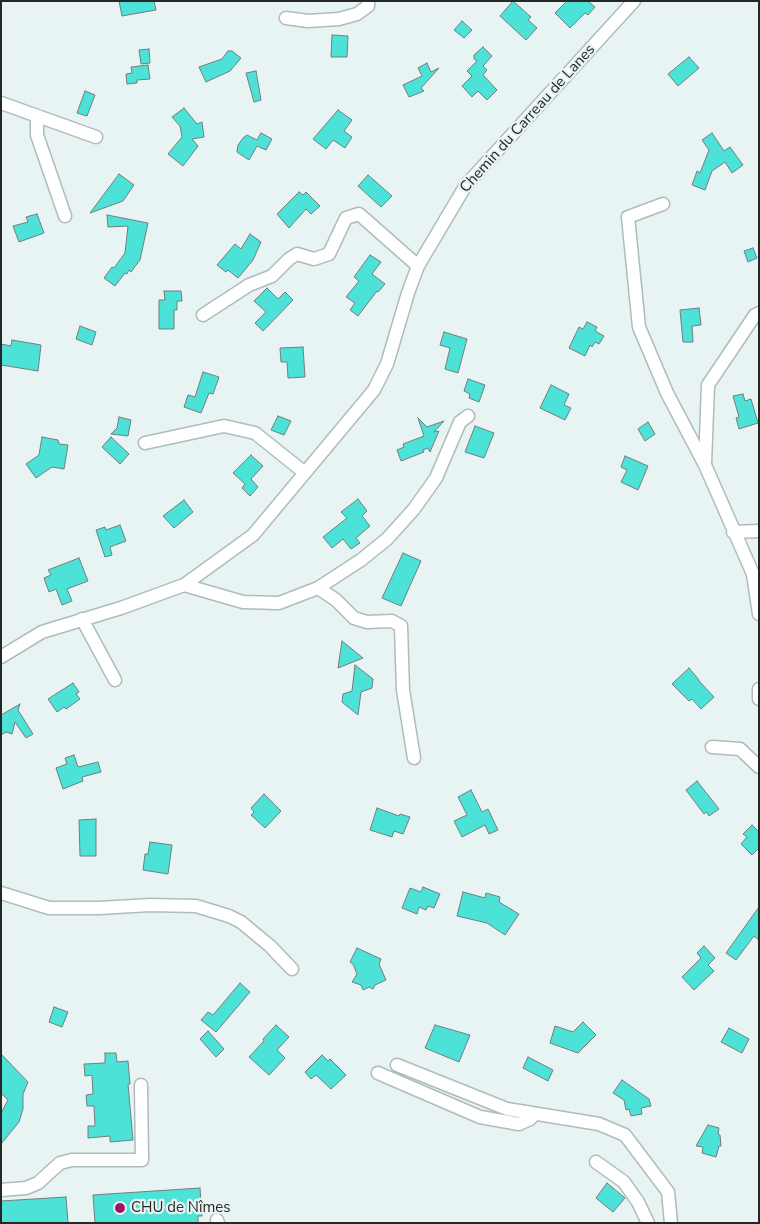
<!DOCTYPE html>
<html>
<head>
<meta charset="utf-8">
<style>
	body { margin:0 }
	#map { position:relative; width:760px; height:1224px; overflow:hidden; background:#e7f4f3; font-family:"Nunito Sans",sans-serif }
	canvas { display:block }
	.frame { position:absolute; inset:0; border:2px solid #242928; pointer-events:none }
</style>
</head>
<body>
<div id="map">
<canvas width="760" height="1224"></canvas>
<div class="frame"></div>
</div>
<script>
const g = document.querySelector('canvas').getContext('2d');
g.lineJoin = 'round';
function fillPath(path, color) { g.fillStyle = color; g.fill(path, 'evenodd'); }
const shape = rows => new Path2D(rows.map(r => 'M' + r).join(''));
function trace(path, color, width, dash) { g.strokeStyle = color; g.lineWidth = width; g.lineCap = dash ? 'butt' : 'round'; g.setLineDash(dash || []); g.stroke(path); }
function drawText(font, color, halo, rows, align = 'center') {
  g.font = font + ' "Nunito Sans",sans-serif'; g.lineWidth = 4.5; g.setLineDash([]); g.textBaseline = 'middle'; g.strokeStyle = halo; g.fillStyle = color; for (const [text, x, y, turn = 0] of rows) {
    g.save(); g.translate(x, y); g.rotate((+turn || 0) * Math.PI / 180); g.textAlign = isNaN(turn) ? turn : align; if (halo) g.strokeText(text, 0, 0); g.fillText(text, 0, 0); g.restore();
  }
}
const building = shape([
	[119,1,154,1,156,10,122,16,119,1],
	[513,1,531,17,528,20,537,28,526,40,500,16,513,1],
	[567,1,588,1,595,7,588,15,585,13,570,28,555,13,567,1],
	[462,21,472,30,464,38,454,30,462,21],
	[332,35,348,36,347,57,331,57,332,35],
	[483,47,492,56,483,66,487,70,483,75,497,90,487,100,478,91,472,97,462,86,472,76,467,71,477,61,474,59,474,55,483,47],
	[149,49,150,63,141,64,139,50,149,49],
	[228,51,232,51,241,58,230,71,206,82,199,67,222,59,228,51],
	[689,57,699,68,678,86,668,74,689,57],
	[427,63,431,72,439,68,421,88,424,91,409,97,403,85,422,76,418,68,427,63],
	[148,65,150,79,137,80,137,83,127,84,126,74,132,73,131,67,148,65],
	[256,71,261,100,254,102,246,73,256,71],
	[85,91,95,95,87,116,77,113,85,91],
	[184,108,197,124,202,122,204,137,192,139,198,146,183,166,168,154,182,137,180,126,172,117,184,108],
	[338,110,352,120,344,131,352,137,345,148,333,140,326,149,313,139,338,110],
	[261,133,272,139,266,150,257,146,249,160,237,152,238,145,243,138,247,135,257,140,261,133],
	[712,133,724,151,730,147,743,165,732,173,725,162,712,171,705,190,692,185,697,171,700,173,709,150,702,140,712,133],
	[119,174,134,185,123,201,90,213,119,174],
	[368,175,392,196,381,207,358,186,368,175],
	[299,192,303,195,306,192,320,206,311,214,306,209,289,228,277,214,299,192],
	[37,214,44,233,19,242,13,226,28,222,26,217,37,214],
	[107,215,148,223,140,260,131,272,129,270,127,274,125,273,115,286,104,278,112,267,114,268,125,253,128,226,108,227,107,215],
	[250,234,261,242,253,260,238,278,228,270,226,272,217,265,235,244,241,249,250,234],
	[753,248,757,258,748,262,744,251,753,248],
	[370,255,381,262,372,274,385,284,378,292,377,291,358,316,350,310,355,303,346,297,359,281,354,277,370,255],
	[267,288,278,299,285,292,293,300,263,331,255,323,266,312,254,301,267,288],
	[164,291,181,291,182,301,177,301,177,310,174,310,174,329,159,329,159,300,165,300,164,291],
	[699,308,701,325,692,326,693,342,683,342,680,310,699,308],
	[587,322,597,327,595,331,604,336,599,344,595,342,592,347,590,345,585,356,569,348,579,327,583,329,587,322],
	[80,326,96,332,92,345,76,339,80,326],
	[444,332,467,339,458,373,445,369,450,348,440,345,444,332],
	[12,340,41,345,38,371,1,365,1,344,11,346,12,340],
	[303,347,305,377,288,378,287,362,281,362,280,348,303,347],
	[203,372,219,377,213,394,209,393,201,413,184,407,188,395,195,397,203,372],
	[468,379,485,385,479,402,469,398,470,394,464,391,468,379],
	[551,385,569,394,564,405,571,408,565,420,540,408,551,385],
	[743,394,745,401,751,399,758,423,739,429,736,418,739,417,733,396,743,394],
	[278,416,291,421,284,435,271,430,278,416],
	[119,417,131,420,128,436,111,434,117,428,119,417],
	[418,418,427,427,444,421,434,432,439,431,430,452,428,448,423,450,424,452,401,461,397,450,404,447,403,444,424,436,418,418],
	[648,422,655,434,645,441,638,429,648,422],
	[475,426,494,433,484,458,465,452,475,426],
	[42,437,58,440,59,444,68,445,64,469,52,467,36,478,26,464,39,455,42,437],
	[111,437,129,454,120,464,102,447,111,437],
	[251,455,263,466,251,479,258,487,250,496,242,488,245,484,233,473,251,455],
	[625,456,648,466,638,490,621,482,627,470,621,467,625,456],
	[358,499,367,511,362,516,370,526,356,538,360,543,351,549,343,539,332,548,323,537,347,518,341,512,358,499],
	[184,500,193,512,174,528,163,516,184,500],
	[120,525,126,541,110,547,112,555,105,557,96,530,105,527,106,530,120,525],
	[403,553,421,561,401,606,382,598,403,553],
	[79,558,88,581,67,589,72,601,62,605,56,589,49,592,44,578,51,575,48,570,79,558],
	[342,641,363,658,338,668,342,641],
	[355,665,373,679,372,688,361,692,358,715,342,702,343,694,352,691,355,665],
	[689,668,699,680,699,681,714,697,701,709,692,699,689,701,672,684,689,668],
	[73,683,79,692,76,694,80,699,66,709,64,707,57,712,48,699,73,683],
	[20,704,18,710,33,734,26,738,15,722,12,734,6,732,1,735,1,715,20,704],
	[74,755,78,767,98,762,101,772,82,777,83,781,63,789,56,768,67,764,65,758,74,755],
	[697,781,719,809,709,816,707,812,704,814,686,790,697,781],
	[471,790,482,812,488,809,498,830,489,834,485,825,462,837,454,821,467,815,458,797,471,790],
	[264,794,281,811,265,828,251,815,254,812,251,808,264,794],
	[377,808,399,816,400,814,410,817,403,834,394,831,392,837,370,830,377,808],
	[96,819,96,856,80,856,79,820,96,819],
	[752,825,759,832,759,848,752,855,741,844,747,837,743,834,752,825],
	[150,842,172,845,168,874,143,870,145,854,148,854,150,842],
	[423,887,440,894,434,908,428,906,426,910,419,907,417,914,402,908,410,888,421,892,423,887],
	[463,892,485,898,486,893,500,897,499,902,519,914,505,935,487,923,457,916,463,892],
	[759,907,759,940,754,936,736,960,726,953,759,907],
	[704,946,715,958,708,965,714,971,694,990,682,977,701,958,697,953,704,946],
	[357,948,381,959,379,964,386,980,375,985,373,989,369,987,363,990,361,985,352,982,357,974,353,964,350,962,357,948],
	[240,983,250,992,216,1032,201,1020,208,1012,213,1015,240,983],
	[54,1007,68,1012,62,1027,49,1022,54,1007],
	[583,1022,596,1035,578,1053,550,1043,555,1026,573,1032,583,1022],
	[276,1025,289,1037,277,1050,285,1058,269,1075,249,1057,264,1041,263,1039,276,1025],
	[435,1025,470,1035,459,1062,425,1048,435,1025],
	[729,1028,749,1039,742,1053,721,1042,729,1028],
	[208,1031,224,1049,216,1057,200,1039,208,1031],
	[105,1053,116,1053,117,1062,128,1061,130,1084,128,1084,133,1140,110,1142,110,1136,88,1138,88,1126,95,1126,94,1106,87,1106,86,1095,93,1094,92,1075,85,1076,84,1064,105,1063,105,1053],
	[1,1054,28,1082,23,1094,23,1109,19,1122,1,1144,1,1113,8,1100,1,1093,1,1054],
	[322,1055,328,1061,330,1059,346,1075,331,1089,316,1075,311,1079,305,1072,322,1055],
	[528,1057,553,1070,548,1081,523,1068,528,1057],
	[622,1080,649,1099,651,1106,641,1108,642,1114,631,1116,629,1109,626,1110,624,1100,613,1093,622,1080],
	[708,1125,719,1128,718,1134,720,1135,721,1146,719,1146,716,1157,702,1153,703,1147,696,1146,708,1125],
	[607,1183,625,1198,613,1212,596,1198,607,1183],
	[200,1188,202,1216,198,1216,198,1223,95,1223,93,1195,200,1188],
	[66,1197,68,1223,1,1223,1,1201,66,1197]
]);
fillPath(building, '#4de2d7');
trace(building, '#727e7d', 1);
const minor = shape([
	[286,18,308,21,339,19,357,14,368,6,368,1],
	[1,103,96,137],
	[37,116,37,135,65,216],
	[663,204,628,217,639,327,667,393,705,465,753,574,759,614],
	[203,315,249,285,272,276,289,259,297,254,314,259,329,254,346,218,359,214,418,266],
	[145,443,224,426,255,433,305,473],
	[705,464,708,385,755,315,759,313],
	[733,532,759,531],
	[184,585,243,602,279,603,318,588,336,600,354,618,367,622,392,621,401,626,403,690,414,758],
	[318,588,361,560,387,539,414,509,436,478,460,422,468,416],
	[82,619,115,680],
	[1,657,42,632,121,608,184,585,253,535,374,390,387,364,408,293,418,266,466,185,634,1],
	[759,689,759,699],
	[712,747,740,749,759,767],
	[1,893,49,908,99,908,150,905,196,906,229,916,241,922,270,946,292,969],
	[397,1065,507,1109,599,1124,625,1135,668,1192,671,1223],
	[378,1073,480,1117,519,1124,530,1119,535,1114],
	[596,1162,624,1182,638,1202,648,1223],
	[1,1190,26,1188,38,1183,60,1163,72,1160,142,1160,141,1085],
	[217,1220,218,1223]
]);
trace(minor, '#afbcbb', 15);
trace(minor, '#fff', 12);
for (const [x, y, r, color] of [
	[120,1208,6,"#9b1364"]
]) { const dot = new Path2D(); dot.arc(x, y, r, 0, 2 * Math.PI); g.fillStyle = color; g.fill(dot); trace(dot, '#e7f4f3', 2); }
drawText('15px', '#242928', '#e7f4f3', [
	["Chemin du Carreau de Lanes",528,119,-48]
]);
drawText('15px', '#242928', '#e7f4f3', [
	["CHU de Nîmes",131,1208]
], 'left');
</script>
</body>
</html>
